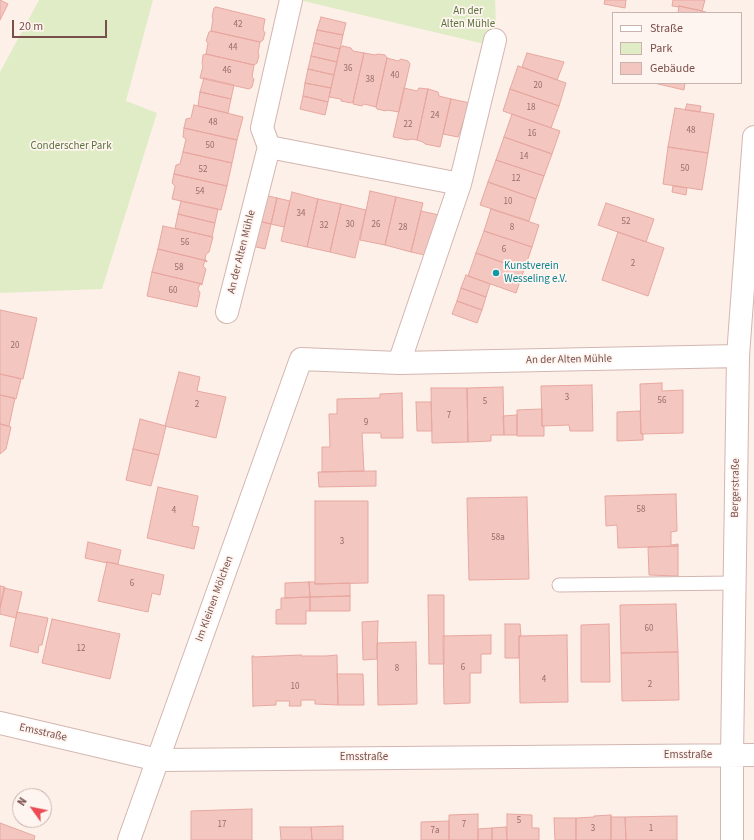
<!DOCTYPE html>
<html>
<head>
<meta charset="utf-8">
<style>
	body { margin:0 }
	#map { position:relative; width:754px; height:840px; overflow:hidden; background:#fdf0e9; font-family:"Source Sans 3",sans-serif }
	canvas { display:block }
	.legend { position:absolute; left:612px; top:12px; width:130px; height:72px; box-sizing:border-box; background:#fff5f0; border:1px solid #c9b3ae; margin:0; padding:5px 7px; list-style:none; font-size:12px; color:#794f4b }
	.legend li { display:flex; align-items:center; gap:8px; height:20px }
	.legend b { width:20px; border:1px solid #c9b3ae }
	.north { position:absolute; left:12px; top:788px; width:40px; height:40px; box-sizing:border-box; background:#fff5f0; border:1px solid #c9b3ae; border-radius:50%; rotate:303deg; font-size:11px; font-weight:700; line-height:16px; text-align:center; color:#794f4b }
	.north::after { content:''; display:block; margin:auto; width:14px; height:18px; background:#ea4b54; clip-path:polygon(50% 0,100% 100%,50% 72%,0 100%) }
	.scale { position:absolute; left:12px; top:20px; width:95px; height:18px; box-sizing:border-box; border:2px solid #794f4b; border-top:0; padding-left:5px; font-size:12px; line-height:14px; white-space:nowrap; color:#794f4b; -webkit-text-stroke:3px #fff5f0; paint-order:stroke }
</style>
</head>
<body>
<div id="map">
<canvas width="754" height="840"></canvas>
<ul class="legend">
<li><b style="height:5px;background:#fff"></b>Straße</li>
<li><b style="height:11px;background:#e0ecc6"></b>Park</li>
<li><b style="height:11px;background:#f4c6c0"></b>Gebäude</li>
</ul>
<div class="north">N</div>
<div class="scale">20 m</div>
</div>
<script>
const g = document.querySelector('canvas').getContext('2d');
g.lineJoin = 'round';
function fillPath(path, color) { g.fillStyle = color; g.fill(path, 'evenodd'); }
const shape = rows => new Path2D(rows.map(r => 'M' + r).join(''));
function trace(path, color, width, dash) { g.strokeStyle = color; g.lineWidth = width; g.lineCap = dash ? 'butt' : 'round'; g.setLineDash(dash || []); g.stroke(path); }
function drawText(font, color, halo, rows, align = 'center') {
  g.font = font + ' "Source Sans 3",sans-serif'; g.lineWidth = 3.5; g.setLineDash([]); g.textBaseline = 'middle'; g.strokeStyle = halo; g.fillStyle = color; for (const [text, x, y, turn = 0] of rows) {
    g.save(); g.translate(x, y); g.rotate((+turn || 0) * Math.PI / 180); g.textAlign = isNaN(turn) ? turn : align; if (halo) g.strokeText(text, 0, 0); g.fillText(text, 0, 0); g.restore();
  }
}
fillPath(shape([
	[39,0,153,0,126,101,157,113,102,289,0,293,0,72],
	[299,0,495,0,497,47]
]), '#e0ecc6');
const building = shape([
	[0,0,8,4,0,20,0,0],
	[605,0,626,0,625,8,604,4,605,0],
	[673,0,705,0,702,11,679,6,679,7,672,6,673,0],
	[679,6,702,11,709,13,678,13,679,6],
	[216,7,265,19,263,30,265,33,263,40,260,42,211,31,213,19,212,17,214,8,216,7],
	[321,17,346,23,343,35,317,30,321,17],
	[317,30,343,35,340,49,314,43,317,30],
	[211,31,260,42,258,53,259,56,257,63,254,65,206,54,208,43,206,41,209,32,211,31],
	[314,43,340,49,337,62,311,56,314,43],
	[343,46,351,48,353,51,364,53,353,102,351,103,341,101,341,99,329,97,340,47,343,46],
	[364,53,375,55,378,54,385,55,387,58,376,107,364,104,362,106,353,104,353,102,364,53],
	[527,53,564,62,557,80,522,67,527,53],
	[206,54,254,65,252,77,254,79,252,87,249,89,200,78,203,66,202,64,203,55,206,54],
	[311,56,337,62,334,75,308,69,311,56],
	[387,58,398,61,401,59,408,61,410,64,399,112,387,110,386,111,377,109,376,107,387,58],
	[518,66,566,83,559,106,510,89,518,66],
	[308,69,334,75,331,88,305,83,308,69],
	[204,78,234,85,231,99,200,92,204,78],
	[305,83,331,88,328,102,303,96,305,83],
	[654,83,685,83,684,90,654,83],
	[404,88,417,91,419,88,428,89,417,140,411,139,408,140,393,137,404,88],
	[428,89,438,92,439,96,451,99,440,147,425,144,423,142,417,140,428,89],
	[510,89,559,106,551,128,503,111,510,89],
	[200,92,231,99,228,113,198,106,200,92],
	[303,96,328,102,325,115,300,109,303,96],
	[451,99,470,103,458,137,443,134,451,99],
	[687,104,701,106,700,112,685,110,687,104],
	[194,105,243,117,237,140,184,128,186,119,191,118,194,105],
	[675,108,714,114,708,153,668,147,675,108],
	[512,114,560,131,552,154,504,137,512,114],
	[184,128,237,140,232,163,183,152,186,139,183,137,184,128],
	[504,137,552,154,544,176,496,160,504,137],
	[668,147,708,153,702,190,663,184,668,147],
	[183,152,232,163,227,186,174,174,176,165,180,164,183,152],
	[496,160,544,176,536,199,488,182,496,160],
	[174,174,227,186,221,210,172,199,175,186,172,183,174,174],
	[488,182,536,199,529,221,480,205,488,182],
	[673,186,687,188,686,195,672,192,673,186],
	[370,191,396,197,385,245,360,240,370,191],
	[292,192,318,199,307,247,281,241,292,192],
	[264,195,277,198,271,224,258,221,264,195],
	[396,197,423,203,411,252,385,245,396,197],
	[277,198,290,201,284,227,271,224,277,198],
	[318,199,341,204,330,252,307,247,318,199],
	[181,201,218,209,215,223,178,214,181,201],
	[606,203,654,219,646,242,598,225,606,203],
	[341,204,366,210,355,258,330,252,341,204],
	[491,209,539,225,532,247,484,231,491,209],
	[421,211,439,215,425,255,411,252,421,211],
	[178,214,215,223,212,237,175,228,178,214],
	[258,221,271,224,265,249,252,246,258,221],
	[163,226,213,237,209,252,206,254,205,259,207,261,158,249,163,226],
	[484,231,532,247,524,270,476,253,484,231],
	[618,232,664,248,648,296,602,280,618,232],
	[158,249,207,261,207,262,205,261,203,266,206,269,202,284,152,272,158,249],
	[476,253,524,270,516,293,468,276,476,253],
	[152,272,202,284,202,285,200,284,198,289,200,293,197,307,147,296,152,272],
	[466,275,490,284,486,297,461,288,466,275],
	[461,288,486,297,482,310,457,301,461,288],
	[457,301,482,310,477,323,452,314,457,301],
	[0,310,37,318,23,379,0,374,0,310],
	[179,372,200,377,197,391,226,397,216,438,165,426,179,372],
	[0,374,21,379,16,399,0,395,0,374],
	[662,383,662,391,683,390,683,433,641,434,640,384,662,383],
	[592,385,593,431,570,431,569,425,542,426,541,386,592,385],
	[503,387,504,435,491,435,491,441,468,442,467,388,503,387],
	[431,388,467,388,468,442,432,443,431,388],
	[402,393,403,438,381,438,381,433,362,433,364,471,322,472,322,447,330,447,329,414,337,414,337,399,380,398,380,394,402,393],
	[0,395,15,398,9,426,0,424,0,395],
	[416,402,431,402,432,431,417,431,416,402],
	[542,409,542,426,544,426,544,436,517,436,517,410,542,409],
	[640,411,641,434,643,434,643,440,617,441,617,412,640,411],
	[517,415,517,435,504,435,503,416,517,415],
	[140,419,166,426,159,455,133,449,140,419],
	[0,424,11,427,6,449,0,454,0,424],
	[133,449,159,455,151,486,126,480,133,449],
	[376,471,376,486,319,487,318,472,376,471],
	[158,487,198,496,192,526,199,527,194,549,147,538,158,487],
	[676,494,677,531,671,532,671,545,678,544,678,546,618,548,617,525,606,526,605,496,676,494],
	[527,497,529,579,469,580,467,498,527,497],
	[315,501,368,501,368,583,315,584,315,501],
	[88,542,121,550,118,564,107,562,107,563,85,558,88,542],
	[678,546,678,576,649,575,648,547,678,546],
	[107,562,164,575,160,595,152,593,148,612,98,601,107,562],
	[309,582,310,597,285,598,285,583,309,582],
	[309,582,315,582,315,584,350,583,350,596,310,597,309,582],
	[0,586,5,587,0,608,0,586],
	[4,588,22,592,16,618,0,614,0,608,4,588],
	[428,595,444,595,444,664,429,664,428,595],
	[350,596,350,611,310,611,310,597,350,596],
	[310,597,310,611,306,611,306,624,276,624,276,610,281,609,281,598,310,597],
	[676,604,678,652,621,653,620,605,676,604],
	[17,612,48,618,42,645,39,645,38,653,10,646,17,612],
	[52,619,120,634,110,679,42,663,52,619],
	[378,621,377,659,363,660,362,622,378,621],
	[505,624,520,624,521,636,519,636,519,658,505,658,505,624],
	[609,624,610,682,581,682,581,625,609,624],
	[491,635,491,654,481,654,481,673,470,673,470,703,444,704,443,636,491,635],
	[567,635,568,702,520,703,519,636,567,635],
	[416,642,417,704,378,705,377,643,416,642],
	[678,652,679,700,622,701,621,653,678,652],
	[301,655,301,656,326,656,337,655,338,705,315,704,315,700,301,700,301,706,289,706,290,701,276,701,276,705,254,706,253,707,252,656,254,656,254,657,301,655],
	[337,674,363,674,364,705,338,705,337,674],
	[252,809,252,840,191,840,191,811,252,809],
	[478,814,478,840,449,840,449,815,478,814],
	[507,814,532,815,532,828,539,828,539,840,507,840,507,814],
	[611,815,611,840,576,840,576,818,594,817,594,816,611,815],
	[677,816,677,840,626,840,625,817,677,816],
	[611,817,625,817,626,840,611,840,611,817],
	[554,818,576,818,576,840,555,840,554,818],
	[449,821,449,840,421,840,421,822,449,821],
	[0,823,35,836,34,840,0,840,0,823],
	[343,826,343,840,312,840,311,827,343,826],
	[280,827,311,827,312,840,281,840,280,827],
	[506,827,507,840,492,840,492,828,506,827],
	[492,828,492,840,478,840,478,829,492,828]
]);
fillPath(building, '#f4c6c0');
trace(building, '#e7a79f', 1);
const service = shape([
	[559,585,735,583]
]);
const minor = shape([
	[269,147,460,184],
	[227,312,269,147,262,128,291,0],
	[399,363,460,184,495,40],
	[0,723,158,760,754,755],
	[129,840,301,359,399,363,738,356],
	[732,840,732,756,738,356,754,137]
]);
trace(service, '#d3b6b0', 15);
trace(minor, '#d3b6b0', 24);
trace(service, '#fff', 13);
trace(minor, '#fff', 22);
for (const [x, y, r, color] of [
	[496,273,4,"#0f9aa8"]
]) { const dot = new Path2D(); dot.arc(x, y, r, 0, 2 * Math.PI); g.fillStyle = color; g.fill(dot); trace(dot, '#fff5f0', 1.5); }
drawText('9px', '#986d68', null, [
	["42",238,25],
	["44",233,48],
	["36",348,69],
	["46",227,71],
	["40",395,76],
	["38",370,80],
	["20",538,86],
	["18",531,108],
	["24",435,116],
	["48",213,123],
	["22",408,125],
	["48",691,131],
	["16",532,134],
	["50",210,146],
	["14",524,157],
	["50",685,169],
	["52",203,170],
	["12",516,179],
	["54",200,192],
	["10",508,202],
	["34",301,214],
	["52",626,222],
	["30",350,225],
	["26",376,225],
	["32",324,226],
	["28",403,228],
	["8",512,228],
	["56",185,243],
	["6",504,250],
	["2",633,264],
	["58",179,268],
	["60",173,291],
	["20",15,346],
	["3",567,398],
	["56",662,401],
	["5",485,402],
	["2",197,405],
	["7",449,416],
	["9",366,423],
	["58",641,510],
	["4",174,511],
	["58a",498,538],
	["3",342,542],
	["6",132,584],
	["60",649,629],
	["12",81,649],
	["6",463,668],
	["8",397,669],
	["4",544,680],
	["2",650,685],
	["10",295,687],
	["5",519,821],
	["17",222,825],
	["7",464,825],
	["3",593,829],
	["1",651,829],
	["7a",435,831]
]);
drawText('11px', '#5b733d', '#fff5f0', [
	["An der",468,12],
	["Alten Mühle",468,25],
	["Conderscher Park",71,147]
]);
drawText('11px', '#794f4b', '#fff5f0', [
	["An der Alten Mühle",242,252,-76],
	["An der Alten Mühle",569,360,-1],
	["Bergerstraße",736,488,-89],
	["Im Kleinen Mölchen",215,599,-70],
	["Emsstraße",43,733,13],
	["Emsstraße",688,756],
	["Emsstraße",364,758]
]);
drawText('11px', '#0d838f', '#fff5f0', [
	["Kunstverein",504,267],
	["Wesseling e.V.",504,280]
], 'left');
</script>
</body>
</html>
